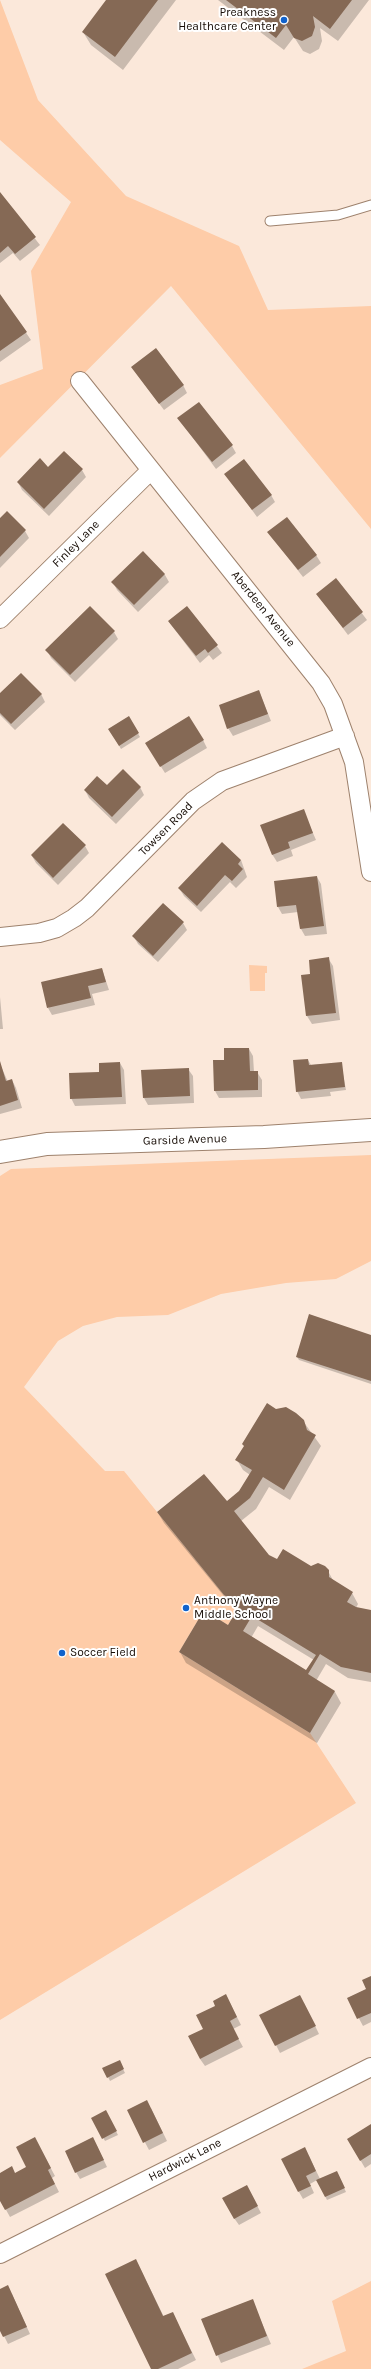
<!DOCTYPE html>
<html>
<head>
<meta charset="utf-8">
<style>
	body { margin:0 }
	canvas { display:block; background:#fbe8da }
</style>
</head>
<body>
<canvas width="371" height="2369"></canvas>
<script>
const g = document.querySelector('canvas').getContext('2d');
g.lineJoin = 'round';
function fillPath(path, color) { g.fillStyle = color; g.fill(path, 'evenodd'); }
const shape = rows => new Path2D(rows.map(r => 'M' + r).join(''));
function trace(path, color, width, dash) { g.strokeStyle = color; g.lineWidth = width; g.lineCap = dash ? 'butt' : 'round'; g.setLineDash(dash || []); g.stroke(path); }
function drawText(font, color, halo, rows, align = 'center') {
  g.font = font + ' Karla,sans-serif'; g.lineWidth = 4; g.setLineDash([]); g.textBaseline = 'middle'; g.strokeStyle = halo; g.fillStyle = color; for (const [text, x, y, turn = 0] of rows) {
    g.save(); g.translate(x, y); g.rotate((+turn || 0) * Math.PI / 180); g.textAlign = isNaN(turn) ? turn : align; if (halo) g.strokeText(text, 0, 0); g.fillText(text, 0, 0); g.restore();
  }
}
fillPath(shape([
	[0,0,38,100,126,196,239,246,268,310,371,306,371,529,171,286,0,458,0,385,43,369,31,271,71,202,0,140],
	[249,965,267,966,267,973,265,973,265,991,250,991],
	[371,1155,371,1261,336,1279,286,1283,221,1294,168,1315,117,1317,83,1326,58,1341,24,1387,105,1471,124,1471,224,1595,240,1605,228,1625,204,1610,179,1652,310,1733,356,1803,0,2020,0,1176,11,1169],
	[371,2281,371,2369,302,2369,346,2351,332,2301]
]), '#fecca8');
fillPath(shape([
	[107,0,176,0,123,70,91,45,83,32],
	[218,0,369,0,338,41,320,28,322,41,319,49,310,54,303,51,294,37,284,50],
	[0,194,40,245,20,261,13,253,0,263],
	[0,295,31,340,0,362],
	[137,374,183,385,187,393,164,410],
	[179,419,232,446,236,453,216,469],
	[48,468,82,470,86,477,49,516,22,490,18,482],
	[226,474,271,495,275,502,257,517],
	[0,520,25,531,29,538,0,568],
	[268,532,316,555,321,563,303,577],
	[143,553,165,575,169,582,138,612,117,590,113,582],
	[336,579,367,620,348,635,317,594],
	[187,607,222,653,213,660,209,655,200,663,169,622],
	[114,632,118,639,75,682,51,658,47,650],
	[259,691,271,721,233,736,228,728],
	[41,694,45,702,15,730,0,715,0,695],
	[129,718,140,737,121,749,110,730],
	[203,740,207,748,165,773,151,751],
	[107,787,140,787,144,795,116,824,89,798,85,790],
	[303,810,316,840,291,850,293,856,277,862,272,854],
	[85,846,89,853,58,885,36,863,32,856],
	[241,860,247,877,236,888,230,882,201,912,184,896,179,888],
	[317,877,321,884,327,934,305,936,301,929,298,912,282,914,278,907],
	[183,923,187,930,158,962,138,944,134,937],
	[328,958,333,966,340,1020,312,1024,307,1016,302,976,312,975],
	[102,969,109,990,92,994,95,1005,52,1015,48,1008],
	[0,997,3,1029,0,1029],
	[249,1049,253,1056,254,1072,257,1072,262,1080,262,1097,219,1098,215,1091,225,1061],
	[308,1060,311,1065,341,1063,346,1090,330,1092,331,1096,301,1099,297,1091],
	[120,1063,124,1070,126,1104,75,1106,71,1098,100,1073],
	[0,1064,8,1082,12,1080,16,1088,22,1108,0,1114],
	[188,1069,193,1076,194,1103,148,1105,144,1098],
	[371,1336,371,1384,299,1360,297,1357],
	[276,1410,303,1421,321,1446,290,1500,269,1487,256,1509,241,1521,268,1556,277,1561,328,1571,334,1582,352,1593,358,1604,356,1608,371,1611,371,1682,348,1678,326,1664,316,1681,335,1692,341,1703,317,1743,186,1663,180,1652,228,1626,238,1610,232,1606,164,1523,158,1513,227,1503,240,1492,250,1475,243,1470,237,1460],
	[258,1626,314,1660,307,1672,251,1638],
	[371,1977,371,2022,363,2026,348,1998,367,1989],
	[230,2003,241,2025,233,2029,243,2047,205,2066,200,2059,205,2029],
	[304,2003,319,2034,280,2053,276,2045],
	[121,2065,125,2073,110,2081,108,2077],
	[151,2108,167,2141,149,2150,128,2110],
	[106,2112,118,2135,105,2141,93,2119],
	[371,2125,371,2164,365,2168,348,2139],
	[39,2146,55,2176,52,2178,59,2192,10,2217,0,2199,0,2174,15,2174,28,2167],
	[97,2146,107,2167,80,2179,76,2172],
	[309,2156,320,2179,338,2175,346,2192,327,2200,317,2180,310,2184,314,2193,303,2199,299,2192],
	[251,2194,261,2213,239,2225,234,2218],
	[140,2268,164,2317,176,2320,196,2360,178,2369,152,2369],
	[0,2290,12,2294,30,2334,8,2344,0,2328],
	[252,2300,271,2344,221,2363,202,2319]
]), '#0003');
fillPath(shape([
	[106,0,158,0,115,57,82,32],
	[226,0,352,0,330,29,313,16,315,27,312,36,302,41,294,38,286,25,276,38],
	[0,192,36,237,15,254,8,246,0,253],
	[0,294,27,332,0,351],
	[156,348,184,385,159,404,131,367],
	[199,402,233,445,212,462,177,418],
	[64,451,83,469,44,509,17,482,40,458,48,467],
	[244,459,272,495,252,510,224,474],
	[7,511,26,530,0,557,0,518],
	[287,517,317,555,298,570,267,532],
	[143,551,165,574,134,605,111,582],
	[336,578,363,612,343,628,316,594],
	[90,606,115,631,70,675,45,650],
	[187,606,218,645,208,653,205,649,196,656,168,621],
	[21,673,42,694,11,724,0,713,0,693],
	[259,690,268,714,227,729,219,705],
	[129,716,139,733,119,746,108,729],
	[189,716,204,740,160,767,145,743],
	[123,769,141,787,112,817,84,790,97,776,107,785],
	[304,809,313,833,288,842,290,848,272,855,260,825],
	[63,823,86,845,53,878,31,855],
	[222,842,241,860,238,864,243,869,232,881,225,875,197,906,178,888],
	[317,876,324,926,300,929,296,905,277,907,274,881],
	[163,903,184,922,153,956,132,936],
	[329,957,336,1013,306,1016,301,975,310,974,309,960],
	[102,968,106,982,88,986,91,998,47,1008,41,982],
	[224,1048,249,1048,250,1071,258,1071,258,1090,214,1091,213,1060,224,1060],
	[308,1059,309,1065,342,1062,345,1087,296,1092,293,1060],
	[0,1061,6,1081,12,1079,18,1100,0,1106],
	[120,1062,122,1097,70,1099,69,1073,99,1072,99,1063],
	[189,1068,190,1096,143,1098,141,1070],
	[309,1314,371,1335,371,1381,296,1357],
	[267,1403,276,1409,286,1407,296,1413,304,1420,307,1430,316,1435,284,1490,263,1477,250,1498,234,1511,269,1555,277,1559,283,1549,311,1566,318,1563,325,1566,329,1570,329,1577,353,1592,347,1602,356,1607,371,1610,371,1673,341,1667,320,1654,308,1674,335,1691,310,1733,179,1652,204,1610,228,1625,240,1605,224,1595,157,1512,204,1474,227,1501,239,1491,252,1470,235,1460,244,1446,242,1444],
	[252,1616,316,1655,306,1670,243,1631],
	[371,1976,371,2013,357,2019,347,1998,366,1989,362,1980],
	[226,1994,237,2017,230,2021,239,2039,200,2059,188,2036,203,2029,196,2015,215,2006,213,2001],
	[300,1995,316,2026,275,2046,259,2015],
	[120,2060,124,2069,107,2078,102,2068],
	[147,2100,163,2133,143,2143,127,2110],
	[106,2110,117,2131,102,2139,91,2118],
	[371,2124,371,2154,360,2161,347,2139],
	[35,2137,51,2168,48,2170,55,2184,5,2210,0,2201,0,2173,12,2166,15,2173,26,2167,16,2147],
	[93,2137,104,2160,75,2173,65,2151],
	[305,2147,316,2171,306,2176,311,2186,298,2192,281,2159],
	[337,2171,345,2188,325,2197,316,2180],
	[247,2185,258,2206,234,2219,222,2198],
	[136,2259,163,2316,173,2312,192,2353,158,2369,151,2369,105,2274],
	[8,2285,27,2327,3,2337,0,2331,0,2289],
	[253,2299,267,2336,216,2356,201,2319]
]), '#856955');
const service = shape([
	[270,221,338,215,371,205]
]);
const minor = shape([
	[80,381,321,683,333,704,354,762,371,872],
	[0,619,151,470],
	[0,937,39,933,57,928,74,918,87,908,193,801,222,781,345,736],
	[0,2254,371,2067]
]);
const tertiary = shape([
	[0,1152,47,1144,264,1137,371,1130]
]);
trace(service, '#9e826d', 11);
trace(minor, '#9e826d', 20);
trace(tertiary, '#9e826d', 24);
trace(service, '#fff', 9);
trace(minor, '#fff', 18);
trace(tertiary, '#fff', 22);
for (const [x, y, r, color] of [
	[284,20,4,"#1062cc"],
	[186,1608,4,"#1062cc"],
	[62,1653,4,"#1062cc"]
]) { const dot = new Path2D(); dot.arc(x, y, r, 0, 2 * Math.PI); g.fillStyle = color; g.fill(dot); trace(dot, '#fff', 1.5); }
drawText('12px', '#160c05', '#fff', [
	["Preakness",276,13,"right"],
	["Healthcare Center",276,27,"right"],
	["Anthony Wayne",194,1601],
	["Middle School",194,1615],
	["Soccer Field",70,1653]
], 'left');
drawText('12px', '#160c05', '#fff', [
	["Finley Lane",76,544,-45],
	["Aberdeen Avenue",263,609,51],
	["Towsen Road",166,829,-45],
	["Garside Avenue",185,1140,-2],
	["Hardwick Lane",185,2160,-27]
]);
</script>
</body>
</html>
